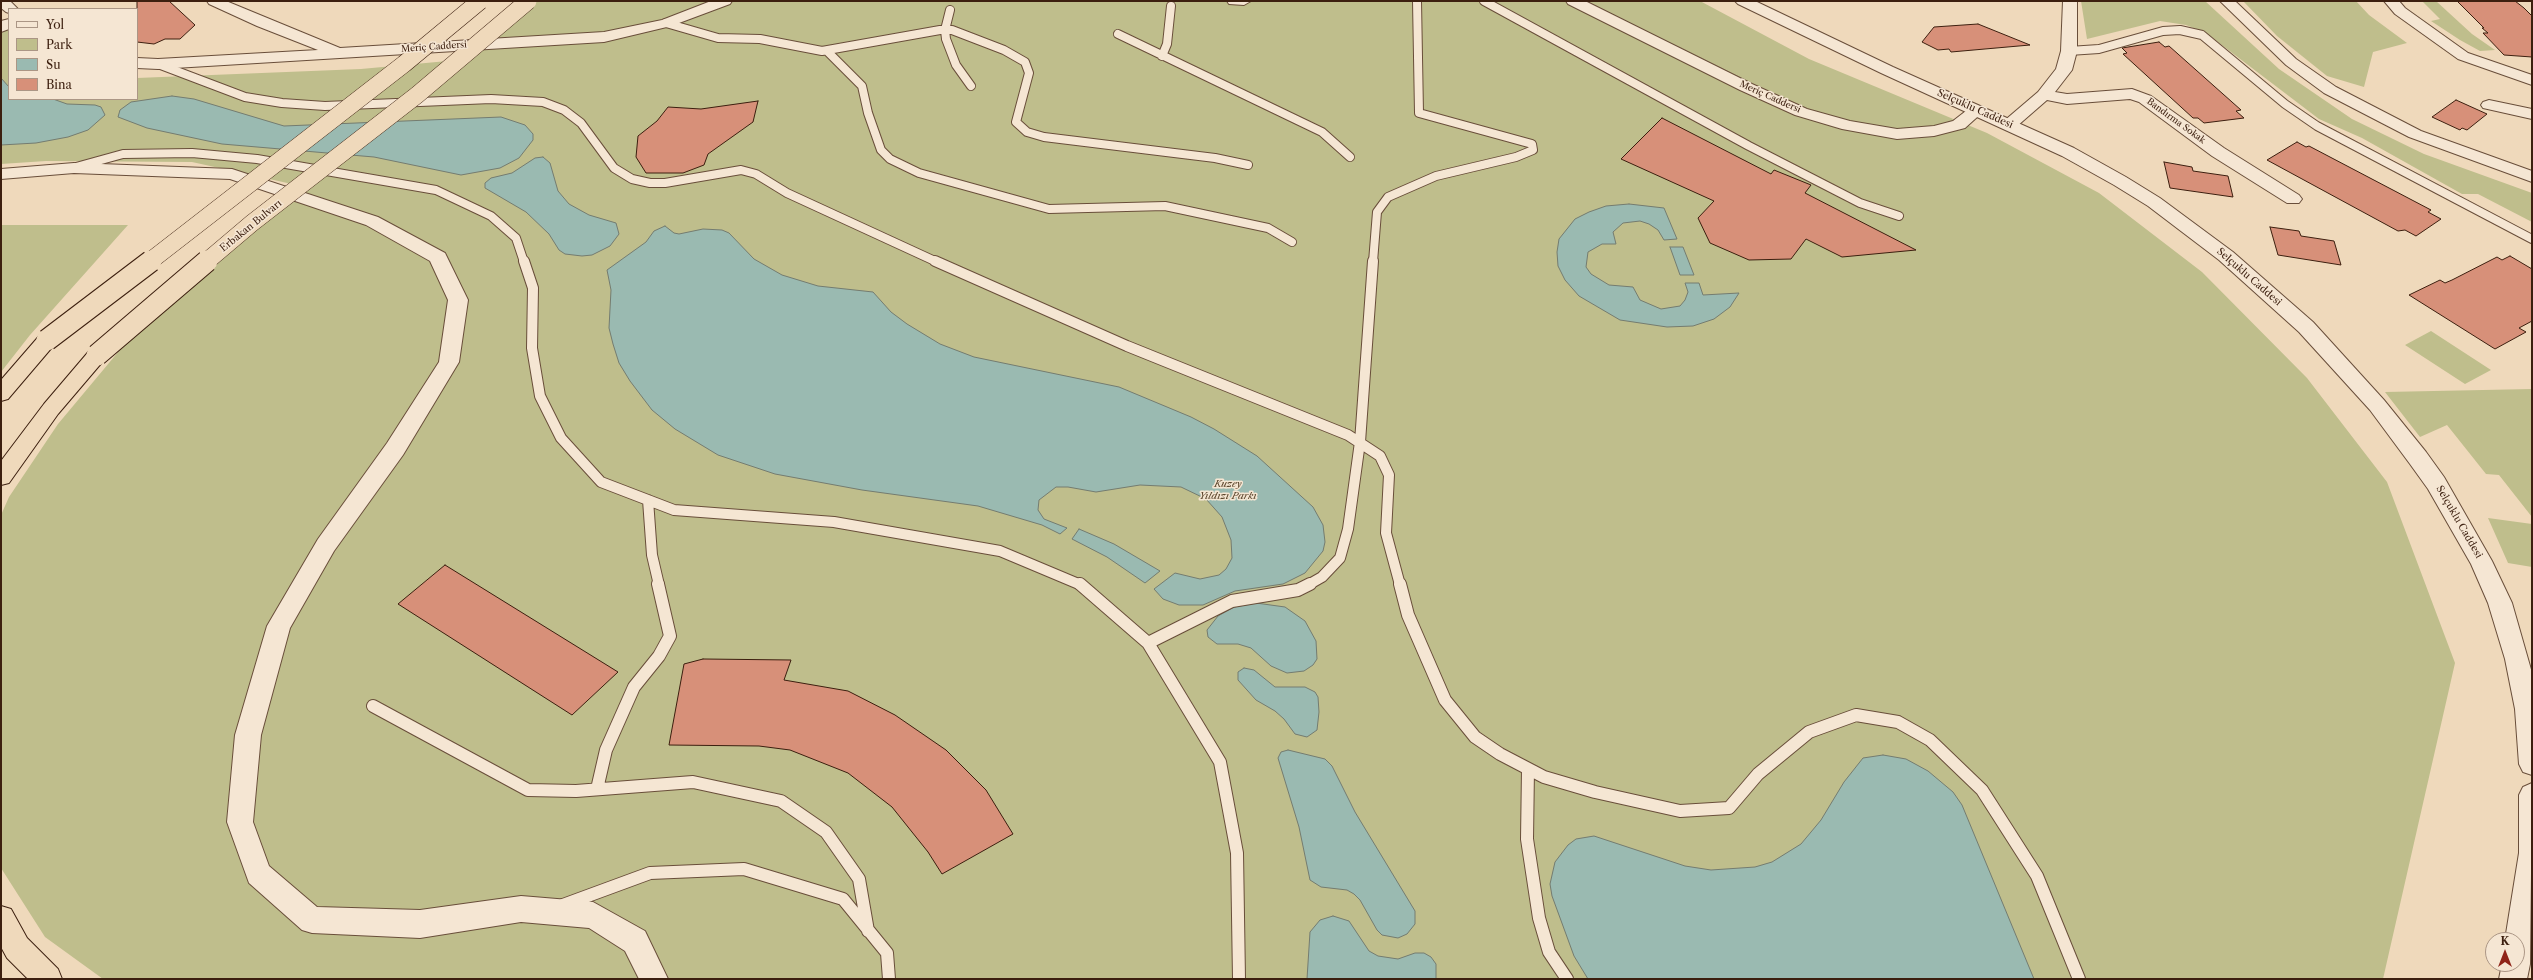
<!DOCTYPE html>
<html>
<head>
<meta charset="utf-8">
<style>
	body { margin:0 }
	#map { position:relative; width:2533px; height:980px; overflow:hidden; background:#efd9bb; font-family:"Libre Caslon Text",serif }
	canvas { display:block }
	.frame { position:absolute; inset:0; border:2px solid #3c1f0f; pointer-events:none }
	.legend { position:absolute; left:8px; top:8px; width:130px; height:92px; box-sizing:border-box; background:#f5e6d3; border:1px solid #ab9685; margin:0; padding:5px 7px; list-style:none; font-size:12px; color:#3c1f0f }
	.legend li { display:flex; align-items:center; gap:8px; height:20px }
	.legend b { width:20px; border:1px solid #ab9685 }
	.north { position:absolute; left:2485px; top:932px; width:40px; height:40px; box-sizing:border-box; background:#f5e6d3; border:1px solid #ab9685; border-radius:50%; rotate:0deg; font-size:11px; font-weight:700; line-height:16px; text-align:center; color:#3c1f0f }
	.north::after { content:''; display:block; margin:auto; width:14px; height:18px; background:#8f2418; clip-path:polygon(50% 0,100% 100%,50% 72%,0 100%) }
</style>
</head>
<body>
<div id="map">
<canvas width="2533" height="980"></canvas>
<div class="frame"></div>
<ul class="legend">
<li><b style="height:5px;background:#f5e6d3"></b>Yol</li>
<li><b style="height:11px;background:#bfbe8c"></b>Park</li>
<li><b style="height:11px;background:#9abab1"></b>Su</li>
<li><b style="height:11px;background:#d79079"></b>Bina</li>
</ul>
<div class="north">K</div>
</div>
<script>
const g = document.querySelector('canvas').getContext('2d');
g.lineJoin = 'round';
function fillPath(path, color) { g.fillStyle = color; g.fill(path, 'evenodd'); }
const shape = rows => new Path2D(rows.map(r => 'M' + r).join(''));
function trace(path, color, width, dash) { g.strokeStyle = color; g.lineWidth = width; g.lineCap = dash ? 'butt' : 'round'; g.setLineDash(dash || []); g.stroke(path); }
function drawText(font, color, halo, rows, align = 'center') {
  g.font = font + ' "Libre Caslon Text",serif'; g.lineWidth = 3; g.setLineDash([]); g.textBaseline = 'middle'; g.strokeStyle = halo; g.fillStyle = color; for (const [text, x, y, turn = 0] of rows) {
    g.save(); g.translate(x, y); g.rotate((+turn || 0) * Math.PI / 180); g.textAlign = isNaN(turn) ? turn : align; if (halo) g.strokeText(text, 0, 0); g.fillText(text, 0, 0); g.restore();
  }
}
fillPath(shape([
	[534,1,1700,1,1809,59,1987,133,2099,193,2202,272,2307,378,2387,482,2455,663,2383,979,103,979,45,937,1,868,1,515,9,497,58,424,129,339,240,241,310,188,192,162,46,161,1,164,1,23,9,29,9,99,137,99,137,78,361,69,469,59],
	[2081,1,2205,1,2279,69,2352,119,2424,154,2532,193,2532,222,2478,194,2462,194,2362,138,2319,119,2206,33,2186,25,2160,21,2087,39],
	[2243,1,2356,1,2369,15,2407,43,2373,52,2364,87,2327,76,2277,36],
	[2422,1,2436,1,2472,34,2495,50,2480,51,2460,40,2431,21,2440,19],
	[1,225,128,225,30,335,1,372],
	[2431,331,2491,370,2465,384,2405,345],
	[2532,389,2532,517,2499,475,2486,474,2447,425,2420,437,2385,392],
	[2488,518,2532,524,2532,567,2508,563]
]), '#bfbe8c');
const water = shape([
	[1,78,9,87,9,99,53,99,67,104,95,105,101,107,105,115,88,130,68,137,36,143,1,145,1,78],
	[172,96,194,99,284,126,501,117,525,125,533,134,533,140,519,158,500,168,461,175,374,157,222,144,147,128,118,117,120,110,131,102,172,96],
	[543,157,550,163,558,191,569,204,589,215,616,223,619,234,610,246,592,255,582,256,565,254,559,250,549,234,526,212,485,188,485,183,491,178,512,173,535,158,543,157],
	[1629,204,1664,208,1677,239,1664,240,1658,230,1649,224,1640,221,1623,223,1613,232,1616,244,1602,244,1588,252,1586,267,1591,274,1609,285,1633,287,1640,300,1661,309,1680,306,1685,300,1688,292,1685,283,1699,283,1703,295,1739,293,1730,307,1714,319,1693,326,1667,327,1620,320,1579,296,1565,280,1558,266,1557,252,1559,239,1575,219,1589,212,1606,206,1629,204],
	[665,226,674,233,679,234,703,229,722,230,729,233,754,259,782,275,818,286,873,292,891,312,907,324,940,344,974,357,1119,387,1191,417,1214,429,1257,456,1313,507,1323,525,1325,542,1323,551,1305,573,1283,584,1235,591,1203,605,1179,605,1163,599,1154,589,1175,573,1200,579,1219,575,1226,569,1232,558,1231,540,1222,517,1206,499,1181,487,1140,485,1096,492,1068,487,1056,487,1039,500,1038,510,1044,519,1067,528,1060,534,1042,525,978,506,862,490,775,474,718,455,675,429,652,410,630,381,619,363,613,344,609,328,611,290,607,270,646,242,654,231,665,226],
	[1670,247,1683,247,1694,275,1680,275,1670,247],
	[1079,529,1114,544,1160,571,1145,583,1107,557,1072,539,1079,529],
	[1256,603,1285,607,1305,621,1316,641,1317,659,1313,665,1304,671,1287,673,1271,666,1251,648,1238,644,1217,644,1208,637,1207,630,1218,616,1234,607,1256,603],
	[1244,668,1254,670,1275,687,1305,687,1315,692,1318,697,1319,712,1317,730,1307,737,1295,734,1284,719,1275,711,1256,700,1238,680,1238,672,1244,668],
	[1288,750,1325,759,1332,766,1355,812,1415,911,1415,924,1407,934,1398,938,1382,935,1377,930,1360,900,1354,894,1347,890,1321,887,1310,880,1299,827,1278,758,1281,752,1288,750],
	[1883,755,1906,759,1928,771,1953,792,1962,805,2034,979,1588,979,1574,956,1552,896,1550,884,1555,862,1568,845,1576,839,1594,836,1685,866,1711,870,1755,867,1772,862,1801,844,1821,820,1844,782,1863,758,1883,755],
	[1333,916,1349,921,1369,951,1378,956,1398,959,1415,953,1424,953,1431,957,1436,964,1436,979,1307,979,1310,932,1320,920,1333,916]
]);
fillPath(water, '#9abab1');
trace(water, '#747c70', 1);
const building = shape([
	[137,1,169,1,195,25,180,39,165,39,154,44,137,42,137,1],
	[2457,1,2515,1,2524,8,2532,16,2532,57,2504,55,2483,33,2488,33,2482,28,2484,28,2457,1],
	[1978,24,2030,45,1951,52,1949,49,1938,50,1922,42,1934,27,1978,24],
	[2159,42,2165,47,2169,46,2241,110,2236,111,2244,118,2204,123,2198,118,2193,118,2123,54,2127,53,2122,48,2159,42],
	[2456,100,2487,114,2467,130,2462,128,2460,130,2432,117,2456,100],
	[758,101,753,122,708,154,704,165,683,173,646,173,636,157,638,136,657,121,668,107,701,109,758,101],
	[1662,118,1771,174,1774,170,1811,185,1805,193,1916,250,1842,257,1806,239,1791,259,1749,260,1710,243,1698,218,1714,201,1621,159,1662,118],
	[2297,142,2306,147,2309,146,2431,210,2428,212,2441,219,2416,236,2405,230,2398,231,2267,160,2297,142],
	[2164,162,2192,167,2193,171,2228,176,2233,197,2170,188,2164,162],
	[2270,227,2299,231,2301,236,2334,241,2341,265,2278,255,2270,227],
	[2510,256,2532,269,2532,321,2519,328,2526,332,2495,349,2409,295,2440,280,2445,283,2452,280,2497,257,2502,260,2510,256],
	[445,565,618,672,572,715,398,604,445,565],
	[703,659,791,660,784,680,848,691,895,715,946,750,986,790,1013,834,942,874,928,852,892,807,848,773,790,750,759,746,669,745,684,664,703,659]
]);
fillPath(building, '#d79079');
trace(building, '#3c1f0f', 1);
const serviceFar2 = shape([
	[1484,1,1749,146,1860,203,1899,216],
	[950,10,945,30,946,39,956,65,971,86],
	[666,23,718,38,760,39,822,51,940,30,952,30,1004,50,1025,62,1029,73,1016,122,1027,132,1044,137,1215,158,1248,165],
	[1118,34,1322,132,1350,157],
	[827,51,862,86,868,113,881,150,890,159,919,173,1049,209,1165,206,1268,228,1292,242],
	[2069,51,2099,49,2163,31,2180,30,2202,35,2285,104,2317,126,2532,239],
	[1162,56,1167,44,1171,6],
	[158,64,245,97,282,103,325,106,491,99,543,102,564,110,581,123,614,168,632,179,650,183,665,183,741,170,756,174,787,193,937,262],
	[76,167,123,154,192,153,257,159,436,190,491,216,516,238,524,262],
	[1373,262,1377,212,1388,197,1436,176,1516,157,1533,150,1532,144,1419,113,1417,1]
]);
const serviceFar1 = shape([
	[524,261,533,288,532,348,540,396,561,438,601,482,674,510,834,522,1000,551,1081,585],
	[935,261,1127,346,1348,435,1380,456,1389,475,1386,533,1400,585],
	[648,500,652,555,659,585],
	[1308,585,1322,577,1340,558,1348,529,1360,442,1373,261]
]);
const service = shape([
	[1080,584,1148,643,1220,762,1237,853,1239,979],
	[1400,584,1408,615,1445,700,1475,737,1500,754,1544,777,1595,792,1680,811,1729,808,1758,774,1809,732,1856,715,1898,722,1930,740,1982,790,2037,876,2079,979],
	[1148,643,1232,601,1298,590,1310,584],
	[373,706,528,790,576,791,693,782,781,801,826,832,859,879,868,931],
	[1528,769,1527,839,1539,918,1549,952,1567,979],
	[597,789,606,750,634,687,659,656,670,636,658,584],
	[563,905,650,873,744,869,843,899,887,953,889,979]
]);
const minor = shape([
	[1,1,10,1,18,9,9,9,9,13,6,12,1,8,1,1],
	[207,1,226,1,340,48,604,32,662,20,711,1,732,1,730,4,671,26,604,42,158,69,137,68,137,58,158,59,318,50,257,26,209,4,207,1],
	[1227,1,1251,1,1244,5,1229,4,1227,1],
	[1566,1,1585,1,1752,84,1807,109,1850,121,1897,129,1934,126,1953,121,1971,107,1977,105,1985,110,1965,128,1934,136,1897,139,1842,129,1795,115,1740,90,1568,4,1566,1],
	[2063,1,2077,1,2077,51,2072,70,2055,92,2067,94,2132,89,2151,96,2224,148,2299,195,2302,199,2299,203,2287,203,2212,156,2139,102,2130,99,2067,104,2047,100,2016,127,2004,127,2002,124,2004,121,2038,92,2056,69,2061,51,2063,1],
	[2220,1,2235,1,2296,59,2336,87,2421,131,2532,171,2532,182,2409,137,2324,93,2286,65,2220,1],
	[2384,1,2399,1,2405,8,2468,53,2532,75,2532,85,2458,59,2395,14,2384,1],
	[9,19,9,29,1,32,1,21,9,19],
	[2489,100,2532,109,2532,119,2483,108,2481,105,2483,102,2489,100]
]);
const tertiary = shape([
	[1735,1,1755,1,1893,67,2074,148,2126,177,2160,198,2233,252,2313,322,2384,400,2426,452,2444,477,2492,561,2512,603,2532,673,2532,775,2523,772,2519,764,2515,709,2505,659,2488,603,2471,564,2428,489,2410,464,2370,410,2299,332,2219,260,2148,206,2114,185,2062,156,1881,73,1738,4,1735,1],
	[74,163,232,169,378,217,445,253,468,300,459,362,403,455,334,551,290,628,261,735,253,822,269,866,317,907,420,910,521,896,593,902,645,931,668,979,639,979,625,951,589,928,521,922,420,938,312,933,302,930,249,883,227,822,235,735,267,626,318,539,387,443,439,362,448,300,430,261,366,225,230,179,74,173,1,179,1,169,74,163],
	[2532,783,2530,964,2527,979,2499,979,2502,964,2517,964,2517,940,2505,940,2519,853,2519,795,2523,787,2532,783]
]);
const trunk = shape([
	[47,333,54,335,57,340,54,345,8,399,1,401,1,380,40,335,47,333],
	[97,348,104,350,107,355,104,360,58,414,9,483,1,485,1,461,44,404,90,350,97,348],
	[1,906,11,909,27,938,58,969,62,979,28,979,7,958,1,947,1,906]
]);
trace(serviceFar2, '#694e3a', 10);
trace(serviceFar1, '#694e3a', 12);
trace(service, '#694e3a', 14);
trace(minor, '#694e3a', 2);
trace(tertiary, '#694e3a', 2);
trace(trunk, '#3c1f0f', 2);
trace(serviceFar2, '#f5e6d3', 8);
trace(serviceFar1, '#f5e6d3', 10);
trace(service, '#f5e6d3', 12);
fillPath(minor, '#f5e6d3');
fillPath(tertiary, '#f5e6d3');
fillPath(trunk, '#efd9bb');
const trunkBridgeFar1 = shape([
	[149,262,404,64,480,1],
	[206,262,252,223,417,95,528,1]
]);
const trunkBridge = shape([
	[47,340,151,261],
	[97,355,207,261]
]);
trace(trunkBridgeFar1, '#3c1f0f', 18, []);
trace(trunkBridge, '#3c1f0f', 23, []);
trace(trunkBridgeFar1, '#efd9bb', 17);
trace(trunkBridge, '#efd9bb', 21);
drawText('9px', '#3c1f0f', '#f5e6d3', [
	["Meriç Caddersi",434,47,-4],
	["Meriç Caddersi",1770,97,24],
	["Bandırma Sokak",2176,121,36]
]);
drawText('10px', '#3c1f0f', '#f5e6d3', [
	["Selçuklu Caddesi",1975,109,24],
	["Erbakan Bulvarı",251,226,-39],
	["Selçuklu Caddesi",2249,277,41],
	["Selçuklu Caddesi",2459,522,60]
]);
drawText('italic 10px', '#5d472e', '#f5e6d3', [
	["Kuzey",1228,484],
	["Yıldızı Parkı",1228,496]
]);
</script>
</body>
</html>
